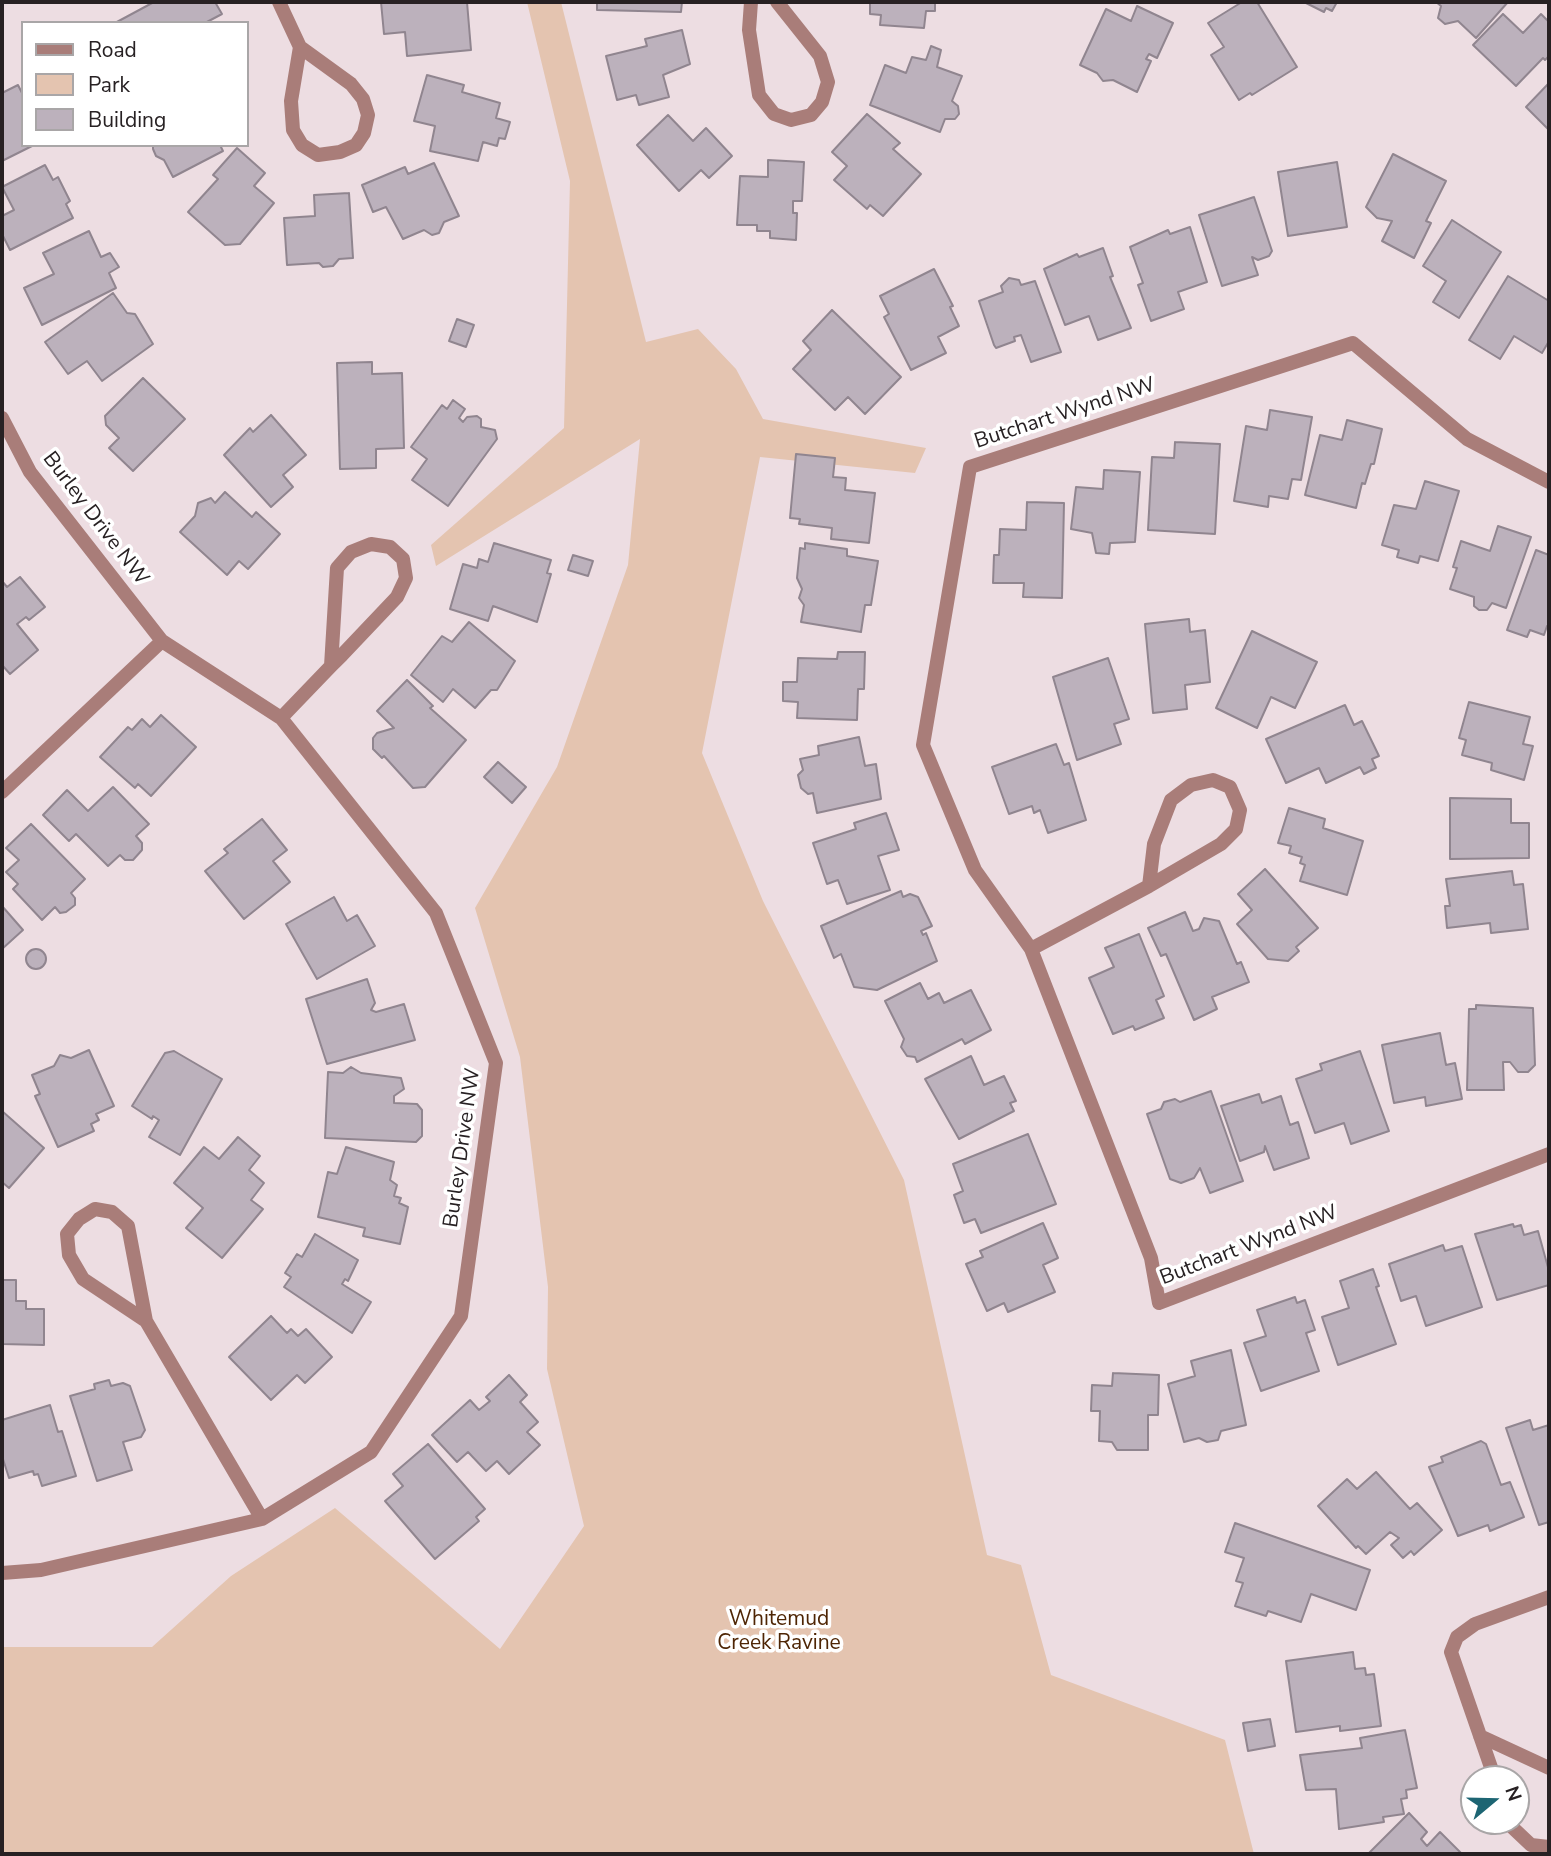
<!DOCTYPE html>
<html>
<head>
<meta charset="utf-8">
<style>
	body { margin:0 }
	#map { position:relative; width:1551px; height:1856px; overflow:hidden; background:#eddde2; font-family:"Nunito Sans",sans-serif }
	canvas { display:block }
	.frame { position:absolute; inset:0; border:4px solid #272123; pointer-events:none }
	.legend { position:absolute; left:21px; top:21px; width:228px; height:126px; box-sizing:border-box; background:#fff; border:2px solid #a9a6a7; margin:0; padding:9px 12px; list-style:none; font-size:21px; color:#272123 }
	.legend li { display:flex; align-items:center; gap:14px; height:35px }
	.legend b { width:35px; border:2px solid #a9a6a7 }
	.north { position:absolute; left:1460px; top:1765px; width:70px; height:70px; box-sizing:border-box; background:#fff; border:2px solid #a9a6a7; border-radius:50%; rotate:71deg; font-size:19px; font-weight:700; line-height:28px; text-align:center; color:#272123 }
	.north::after { content:''; display:block; margin:auto; width:24px; height:32px; background:#1d6573; clip-path:polygon(50% 0,100% 100%,50% 72%,0 100%) }
</style>
</head>
<body>
<div id="map">
<canvas width="1551" height="1856"></canvas>
<div class="frame"></div>
<ul class="legend">
<li><b style="height:9px;background:#a97d79"></b>Road</li>
<li><b style="height:19px;background:#e4c4b0"></b>Park</li>
<li><b style="height:19px;background:#bcb1bc"></b>Building</li>
</ul>
<div class="north">N</div>
</div>
<script>
const g = document.querySelector('canvas').getContext('2d');
g.lineJoin = 'round';
function fillPath(path, color) { g.fillStyle = color; g.fill(path, 'evenodd'); }
const shape = rows => new Path2D(rows.map(r => 'M' + r).join(''));
function trace(path, color, width, dash) { g.strokeStyle = color; g.lineWidth = width; g.lineCap = dash ? 'butt' : 'round'; g.setLineDash(dash || []); g.stroke(path); }
function drawText(font, color, halo, rows, align = 'center') {
  g.font = font + ' "Nunito Sans",sans-serif'; g.lineWidth = 7; g.setLineDash([]); g.textBaseline = 'middle'; g.strokeStyle = halo; g.fillStyle = color; for (const [text, x, y, turn = 0] of rows) {
    g.save(); g.translate(x, y); g.rotate((+turn || 0) * Math.PI / 180); g.textAlign = isNaN(turn) ? turn : align; if (halo) g.strokeText(text, 0, 0); g.fillText(text, 0, 0); g.restore();
  }
}
fillPath(shape([
	[527,2,561,2,646,342,698,329,736,369,763,419,926,448,915,473,760,457,702,753,763,901,904,1180,987,1555,1021,1565,1051,1675,1225,1740,1254,1854,2,1854,2,1647,152,1647,231,1576,335,1508,500,1649,584,1526,547,1369,548,1287,520,1057,475,908,557,767,628,565,640,439,436,566,431,545,564,428,570,181]
]), '#e4c4b0');
const building = shape([
	[154,2,215,2,222,14,205,23,115,23,154,2],
	[381,2,467,2,471,50,407,56,405,32,384,34,381,2],
	[597,2,682,2,681,12,597,10,597,2],
	[867,2,935,2,935,11,926,11,924,28,880,25,881,15,870,14,870,2,867,2],
	[1242,2,1257,2,1297,67,1252,95,1250,93,1239,100,1211,55,1224,47,1208,23,1242,2],
	[1304,2,1337,2,1332,11,1326,8,1324,12,1304,2],
	[1436,2,1508,2,1476,38,1458,21,1445,24,1438,18,1441,6,1436,2],
	[1137,6,1173,23,1157,58,1149,54,1146,59,1151,61,1137,92,1113,80,1103,81,1097,73,1080,65,1106,9,1131,21,1137,6],
	[1503,14,1523,33,1541,14,1549,22,1549,56,1545,60,1543,58,1516,86,1473,45,1503,14],
	[682,30,690,64,663,75,669,97,639,105,636,95,617,100,606,56,647,46,645,39,682,30],
	[931,46,941,50,937,67,962,76,952,101,958,106,959,114,955,119,945,119,940,132,870,105,885,65,906,73,912,57,926,60,931,46],
	[427,75,464,85,462,92,500,103,496,118,510,122,505,139,499,138,497,146,483,142,478,161,430,151,435,126,414,121,427,75],
	[1549,83,1549,130,1526,107,1549,83],
	[18,85,23,95,23,145,34,145,2,161,2,93,18,85],
	[867,114,900,143,893,149,921,174,883,216,870,205,867,209,834,180,847,166,832,152,867,114],
	[668,115,693,141,706,128,732,156,709,178,701,170,679,191,637,145,668,115],
	[220,145,223,151,173,177,164,160,156,156,153,149,153,145,220,145],
	[237,148,265,173,254,186,274,203,240,244,225,245,188,212,218,179,213,175,237,148],
	[1393,154,1446,181,1426,221,1431,223,1414,258,1382,241,1392,221,1377,218,1366,207,1393,154],
	[768,160,804,162,802,201,793,201,793,213,797,213,796,240,770,238,770,231,757,231,757,225,737,225,740,176,768,177,768,160],
	[1337,162,1347,227,1288,236,1278,172,1337,162],
	[434,163,459,216,444,222,439,233,432,235,424,230,403,239,386,207,373,212,362,185,405,167,408,174,434,163],
	[45,165,53,180,58,177,70,201,66,204,73,218,10,250,2,234,2,216,14,210,2,187,45,165],
	[349,193,353,258,339,259,333,266,323,267,319,263,287,265,284,218,315,216,314,195,349,193],
	[1254,197,1272,251,1269,256,1258,260,1252,257,1258,275,1222,286,1199,215,1254,197],
	[1452,220,1501,252,1459,318,1433,302,1446,281,1423,266,1452,220],
	[1190,227,1207,282,1178,292,1184,309,1151,321,1138,285,1143,283,1130,247,1168,230,1170,234,1190,227],
	[89,231,101,257,110,253,119,267,109,273,116,288,42,325,24,288,54,274,43,253,89,231],
	[1103,248,1113,276,1110,277,1131,328,1098,340,1089,316,1065,325,1044,269,1077,254,1079,257,1103,248],
	[934,269,953,306,950,307,959,326,938,337,946,353,911,370,884,317,889,314,880,296,934,269],
	[1508,276,1549,301,1549,341,1542,353,1514,336,1500,359,1469,340,1508,276],
	[1009,278,1019,280,1021,285,1035,281,1061,352,1031,362,1021,335,1014,337,1015,341,996,348,994,345,979,301,1003,292,1001,286,1009,278],
	[113,293,127,313,135,314,153,344,102,381,87,361,68,374,45,342,113,293],
	[832,310,901,377,865,414,848,397,835,410,793,369,811,350,803,341,832,310],
	[457,319,474,325,466,347,449,341,457,319],
	[372,362,372,374,402,373,404,448,376,449,376,468,340,469,337,363,372,362],
	[143,378,185,419,133,471,109,448,119,438,106,425,105,416,143,378],
	[453,400,465,409,459,418,463,422,467,417,477,416,481,419,481,427,495,430,497,439,448,506,412,480,427,459,411,447,442,405,447,409,453,400],
	[1270,410,1312,417,1301,480,1292,479,1288,499,1269,496,1268,507,1234,501,1246,426,1267,430,1270,410],
	[271,415,306,455,283,475,293,487,271,507,224,455,250,428,253,432,271,415],
	[1347,420,1382,429,1374,464,1371,464,1365,484,1362,483,1356,508,1305,495,1320,435,1342,440,1347,420],
	[1175,442,1220,444,1215,534,1148,530,1152,457,1174,458,1175,442],
	[796,454,835,458,833,477,846,478,845,490,875,493,869,543,831,539,832,528,799,524,800,519,790,518,796,454],
	[1104,470,1140,472,1135,542,1110,543,1109,554,1096,553,1092,533,1071,529,1076,487,1103,489,1104,470],
	[1425,481,1459,491,1438,561,1420,556,1418,563,1397,557,1399,550,1382,545,1394,505,1416,509,1425,481],
	[225,492,252,517,256,512,280,534,248,569,239,561,227,575,180,532,195,516,198,503,211,498,215,503,225,492],
	[1027,502,1064,503,1062,598,1023,597,1024,583,993,583,994,555,999,555,1000,529,1026,530,1027,502],
	[1498,526,1531,537,1506,608,1492,603,1487,610,1479,610,1474,606,1474,597,1450,589,1457,568,1453,567,1461,541,1490,551,1498,526],
	[494,543,551,560,547,573,551,574,537,622,493,606,488,621,450,609,463,564,477,568,479,559,488,562,494,543],
	[805,543,847,549,847,556,878,561,871,605,865,605,861,632,801,622,804,605,799,598,802,589,797,578,800,548,805,549,805,543],
	[1536,550,1549,555,1549,627,1547,626,1544,635,1530,630,1527,637,1507,630,1536,550],
	[573,555,593,561,588,576,568,570,573,555],
	[20,577,45,607,29,620,26,617,17,624,38,650,10,674,2,665,2,581,7,587,20,577],
	[1189,619,1190,632,1205,630,1210,682,1185,685,1187,709,1153,713,1145,624,1189,619],
	[469,622,515,661,497,690,491,690,475,708,453,689,443,702,411,675,442,636,452,642,469,622],
	[1252,631,1317,662,1295,708,1271,697,1257,728,1216,708,1252,631],
	[838,652,865,652,864,689,858,689,857,720,797,718,798,702,783,701,783,682,797,682,798,658,837,659,838,652],
	[1108,658,1129,719,1114,724,1121,744,1077,760,1053,677,1108,658],
	[407,680,433,706,430,708,466,740,425,787,413,788,384,756,382,758,373,749,373,738,377,733,394,728,377,711,407,680],
	[1469,702,1530,717,1523,744,1533,746,1524,780,1491,770,1492,763,1462,755,1466,740,1459,738,1469,702],
	[1345,705,1354,725,1362,721,1379,756,1372,759,1376,768,1364,774,1360,767,1326,783,1319,768,1286,783,1266,739,1345,705],
	[161,715,196,747,151,796,138,784,135,788,100,757,128,727,132,730,142,719,150,727,161,715],
	[859,737,865,766,876,764,881,799,817,813,813,793,808,794,801,788,798,775,803,770,800,759,819,755,818,746,859,737],
	[1056,744,1064,765,1069,763,1086,820,1048,833,1040,810,1034,813,1032,806,1009,814,992,767,1056,744],
	[498,762,526,787,512,803,484,777,498,762],
	[113,787,149,824,136,836,142,843,142,850,133,860,125,860,120,855,108,866,76,834,69,841,43,815,67,790,88,811,113,787],
	[1450,798,1511,799,1511,823,1529,823,1529,858,1450,859,1450,798],
	[1289,808,1325,819,1323,828,1363,841,1347,895,1300,881,1305,865,1300,863,1302,857,1289,853,1291,846,1278,843,1289,808],
	[886,813,899,850,878,856,890,890,847,904,838,880,827,884,813,843,856,829,854,823,886,813],
	[262,819,287,850,273,861,290,882,244,919,205,871,228,853,224,849,262,819],
	[31,824,85,879,71,893,75,898,75,905,66,912,60,913,55,907,42,920,13,889,18,884,6,872,19,860,6,848,31,824],
	[1265,869,1318,928,1296,947,1299,951,1288,961,1268,959,1237,924,1252,910,1238,894,1265,869],
	[1512,871,1514,885,1523,884,1528,929,1491,933,1490,923,1447,928,1445,906,1450,906,1446,879,1512,871],
	[901,891,903,897,910,894,918,897,932,926,921,931,923,935,926,933,937,961,877,990,854,987,841,954,834,958,821,926,901,891],
	[334,897,347,921,357,915,375,946,317,979,286,924,334,897],
	[2,906,23,930,2,949,2,906],
	[1185,912,1193,931,1199,929,1204,918,1219,921,1237,964,1241,962,1249,982,1212,997,1217,1009,1194,1020,1166,954,1161,956,1148,928,1185,912],
	[1139,934,1164,996,1156,1000,1164,1018,1135,1030,1133,1026,1113,1034,1089,978,1114,967,1105,948,1139,934],
	'26 959a10 10 0 1 1 20 0a10 10 0 1 1-20 0Z',
	[367,979,375,1003,371,1010,376,1012,404,1004,415,1040,327,1064,306,999,367,979],
	[920,983,928,999,939,993,944,1003,971,990,991,1030,965,1044,962,1039,917,1062,915,1057,907,1056,901,1047,904,1039,885,1001,920,983],
	[1476,1005,1533,1008,1535,1065,1528,1072,1518,1072,1510,1062,1503,1062,1504,1090,1467,1090,1469,1009,1476,1009,1476,1005],
	[1440,1033,1446,1065,1455,1063,1462,1099,1426,1106,1425,1097,1394,1103,1382,1045,1440,1033],
	[89,1050,114,1106,96,1114,99,1120,91,1124,94,1131,58,1147,35,1096,40,1094,32,1075,54,1066,60,1055,71,1058,89,1050],
	[174,1051,222,1079,180,1155,149,1137,159,1120,153,1116,152,1119,132,1106,165,1053,174,1051],
	[1360,1051,1389,1131,1351,1144,1344,1123,1315,1133,1296,1079,1322,1070,1320,1064,1360,1051],
	[971,1056,984,1085,1004,1076,1016,1101,1010,1103,1014,1111,959,1139,925,1079,971,1056],
	[351,1067,361,1073,401,1078,404,1089,394,1096,394,1103,417,1104,422,1110,422,1136,416,1142,325,1138,328,1072,343,1073,351,1067],
	[1211,1091,1243,1181,1210,1193,1200,1168,1194,1178,1181,1183,1170,1179,1147,1114,1161,1109,1164,1102,1175,1099,1180,1102,1211,1091],
	[1259,1094,1262,1103,1281,1096,1290,1125,1298,1122,1309,1158,1274,1170,1265,1146,1264,1152,1240,1161,1221,1106,1259,1094],
	[2,1111,44,1148,9,1188,2,1182,2,1111],
	[1028,1134,1056,1204,981,1233,975,1219,964,1223,954,1195,963,1191,953,1164,1028,1134],
	[238,1137,260,1156,249,1170,264,1183,251,1200,263,1209,222,1258,186,1228,203,1208,174,1183,204,1147,219,1159,238,1137],
	[346,1147,394,1162,390,1180,397,1185,394,1196,401,1198,399,1203,408,1207,400,1244,363,1236,365,1228,318,1217,328,1172,337,1174,346,1147],
	[1043,1223,1058,1258,1043,1265,1055,1292,1008,1312,1004,1303,987,1311,966,1264,983,1257,980,1251,1043,1223],
	[1513,1224,1514,1227,1521,1225,1524,1235,1538,1231,1549,1271,1549,1285,1497,1300,1475,1234,1513,1224],
	[315,1234,358,1260,348,1281,345,1279,342,1284,371,1302,352,1333,284,1287,291,1277,285,1273,297,1254,302,1257,315,1234],
	[1443,1245,1445,1251,1462,1246,1482,1307,1426,1326,1416,1296,1401,1301,1389,1264,1443,1245],
	[1373,1269,1379,1286,1376,1287,1396,1344,1338,1365,1322,1317,1349,1308,1340,1281,1373,1269],
	[2,1280,16,1280,16,1301,26,1301,26,1309,44,1309,44,1345,2,1344,2,1280],
	[1295,1297,1297,1303,1305,1300,1315,1330,1306,1333,1319,1371,1261,1391,1244,1343,1266,1336,1257,1310,1295,1297],
	[271,1316,287,1333,291,1329,298,1336,306,1329,332,1357,305,1383,297,1375,271,1400,229,1357,271,1316],
	[1231,1350,1246,1425,1221,1431,1218,1440,1207,1442,1199,1438,1184,1442,1168,1384,1195,1376,1191,1361,1231,1350],
	[1113,1373,1159,1375,1158,1415,1148,1415,1148,1450,1117,1450,1112,1442,1099,1441,1100,1411,1091,1411,1092,1385,1112,1386,1113,1373],
	[509,1375,527,1395,520,1402,538,1422,527,1432,540,1445,509,1474,497,1461,486,1471,468,1452,457,1462,432,1435,470,1400,479,1410,490,1401,486,1397,509,1375],
	[109,1380,111,1386,123,1383,130,1386,145,1430,141,1437,123,1442,132,1470,97,1481,70,1396,95,1389,94,1384,109,1380],
	[50,1405,58,1432,62,1431,76,1476,42,1486,38,1474,34,1475,33,1471,9,1478,2,1456,2,1420,50,1405],
	[1530,1420,1533,1430,1549,1425,1549,1522,1539,1525,1506,1428,1530,1420],
	[1481,1441,1486,1444,1501,1485,1510,1482,1524,1517,1490,1531,1488,1525,1458,1536,1429,1467,1443,1462,1441,1457,1481,1441],
	[428,1444,485,1509,476,1517,479,1521,435,1559,385,1501,403,1486,393,1474,428,1444],
	[1376,1472,1410,1509,1417,1503,1442,1530,1414,1555,1411,1551,1403,1558,1391,1545,1399,1538,1390,1532,1366,1554,1358,1546,1356,1548,1318,1506,1347,1479,1357,1489,1376,1472],
	[1235,1523,1370,1570,1356,1610,1311,1594,1301,1622,1268,1611,1266,1616,1235,1606,1243,1583,1236,1581,1244,1558,1225,1552,1235,1523],
	[1353,1652,1355,1669,1365,1668,1366,1675,1374,1674,1381,1726,1340,1731,1340,1726,1296,1732,1286,1661,1353,1652],
	[1270,1719,1275,1746,1248,1751,1243,1723,1270,1719],
	[1405,1730,1417,1788,1406,1790,1407,1798,1401,1799,1404,1814,1383,1817,1384,1822,1339,1829,1336,1789,1306,1790,1300,1755,1362,1748,1360,1738,1405,1730],
	[1409,1813,1427,1832,1421,1839,1427,1846,1440,1832,1462,1854,1368,1854,1409,1813]
]);
fillPath(building, '#bcb1bc');
trace(building, '#90858f', 2);
trace(shape([
	[279,2,300,47,351,84,363,99,368,115,364,133,356,145,340,152,318,155,302,145,293,130,291,101,300,47],
	[751,2,749,30,759,95,774,114,791,120,811,115,822,102,828,82,820,56,777,2],
	[2,418,30,472,162,641,281,718,436,913,496,1063,461,1316,371,1452,262,1519,41,1570,2,1573],
	[1549,482,1467,439,1353,343,970,467,923,745,975,870,1031,949,1151,1258,1159,1303,1549,1154],
	[281,718,331,666,342,655,397,597,406,578,403,559,390,547,371,544,351,552,337,568,331,666],
	[2,792,162,641],
	[1031,949,1149,886,1221,844,1236,829,1240,810,1230,787,1213,780,1191,785,1171,800,1154,844,1149,886],
	[146,1321,83,1279,69,1255,67,1234,79,1219,95,1209,112,1212,128,1226,146,1321,262,1519],
	[1480,1736,1549,1768],
	[1495,1779,1451,1652,1457,1637,1475,1624,1549,1597],
	[1511,1821,1513,1828,1531,1845,1549,1847]
]), '#a97d79', 14);
drawText('21px', '#272123', '#fff', [
	["Butchart Wynd NW",1065,414,-18],
	["Burley Drive NW",95,519,53],
	["Burley Drive NW",463,1148,-82],
	["Butchart Wynd NW",1249,1246,-21]
]);
drawText('21px', '#4e2504', '#fff', [
	["Whitemud",779,1620],
	["Creek Ravine",779,1644]
]);
</script>
</body>
</html>
